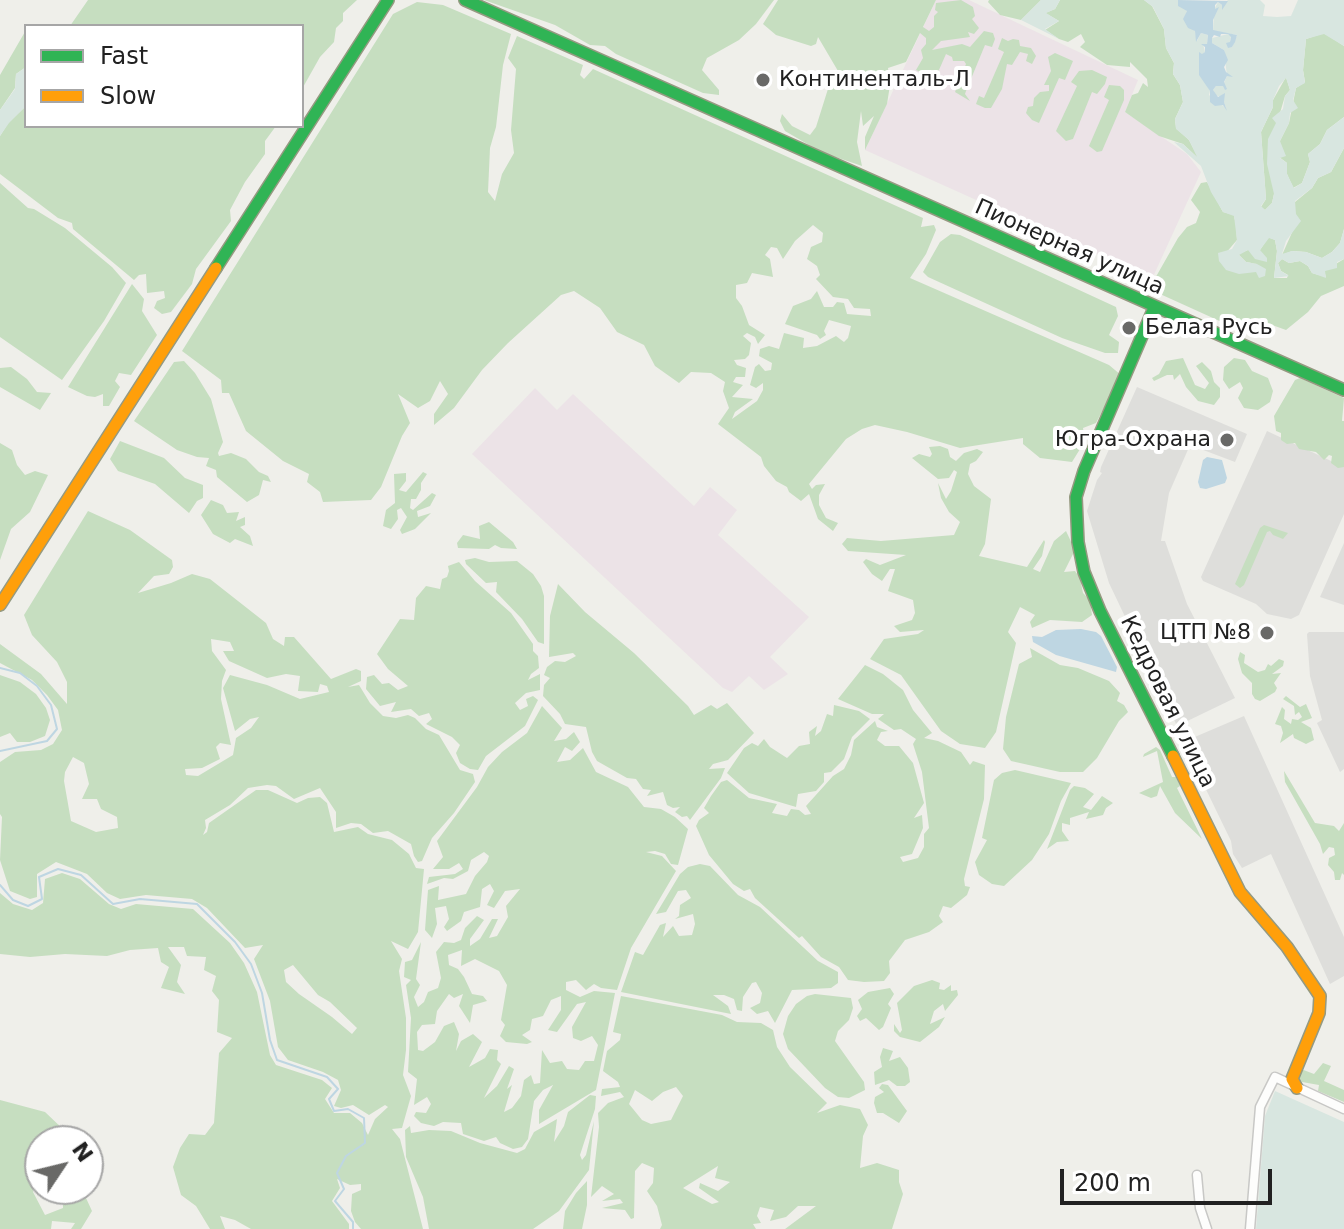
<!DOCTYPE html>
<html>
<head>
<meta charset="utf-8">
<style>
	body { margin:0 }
	#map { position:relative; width:1344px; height:1229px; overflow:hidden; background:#efefea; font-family:"DejaVu Sans",sans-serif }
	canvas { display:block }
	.legend { position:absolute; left:24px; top:24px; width:280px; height:104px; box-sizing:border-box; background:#fff; border:2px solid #a6a6a6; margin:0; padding:10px 14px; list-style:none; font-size:24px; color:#212121 }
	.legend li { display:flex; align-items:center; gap:16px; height:40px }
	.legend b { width:40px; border:2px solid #a6a6a6 }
	.north { position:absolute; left:24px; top:1125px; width:80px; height:80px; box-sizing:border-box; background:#fff; border:2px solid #a6a6a6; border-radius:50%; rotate:55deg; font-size:22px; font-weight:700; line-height:32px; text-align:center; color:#212121 }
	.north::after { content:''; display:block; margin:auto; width:28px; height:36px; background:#696967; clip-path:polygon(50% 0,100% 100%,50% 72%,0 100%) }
	.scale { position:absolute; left:1060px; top:1169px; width:212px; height:36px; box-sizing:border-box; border:4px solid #212121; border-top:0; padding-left:10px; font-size:24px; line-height:28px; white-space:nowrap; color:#212121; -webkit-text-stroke:6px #fff; paint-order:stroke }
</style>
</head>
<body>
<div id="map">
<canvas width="1344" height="1229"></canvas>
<ul class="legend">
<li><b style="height:10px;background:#30b455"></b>Fast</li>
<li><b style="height:10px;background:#ff9f0a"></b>Slow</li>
</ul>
<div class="north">N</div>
<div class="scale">200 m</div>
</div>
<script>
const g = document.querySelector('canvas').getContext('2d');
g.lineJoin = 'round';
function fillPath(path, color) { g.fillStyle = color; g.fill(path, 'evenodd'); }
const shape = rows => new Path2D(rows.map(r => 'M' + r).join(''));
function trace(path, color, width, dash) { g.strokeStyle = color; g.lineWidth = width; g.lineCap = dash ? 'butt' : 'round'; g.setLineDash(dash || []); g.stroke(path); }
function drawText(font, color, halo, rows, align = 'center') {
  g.font = font + ' "DejaVu Sans",sans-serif'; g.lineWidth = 8; g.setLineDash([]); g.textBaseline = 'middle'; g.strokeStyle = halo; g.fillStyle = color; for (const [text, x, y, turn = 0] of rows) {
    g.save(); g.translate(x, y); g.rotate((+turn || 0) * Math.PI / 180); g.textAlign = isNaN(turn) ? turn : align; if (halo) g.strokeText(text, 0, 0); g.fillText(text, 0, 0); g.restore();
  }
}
fillPath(shape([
	[1137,387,1247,434,1235,462,1190,445,1169,493,1161,541,1165,541,1187,604,1235,698,1177,726,1109,583,1087,511,1097,480,1102,473,1100,472,1101,467],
	[1267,431,1344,467,1344,514,1299,615,1291,619,1267,614,1256,604,1203,581,1201,577],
	[1344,543,1344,605,1320,597],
	[1309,632,1344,632,1344,769,1340,772,1317,723,1322,720,1310,676,1307,634],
	[1244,716,1344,937,1344,976,1330,984,1271,854,1242,868,1233,854,1231,841,1183,742]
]), '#dededb');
fillPath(shape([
	[936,0,969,0,1138,80,1125,112,1187,154,1201,172,1152,279,865,150],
	[535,388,557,410,573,394,694,506,710,487,737,510,718,535,809,617,770,657,788,674,764,690,749,676,732,692,723,688,472,454]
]), '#ece3e7');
fillPath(shape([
	[88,0,357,0,343,13,343,21,336,28,334,42,320,57,302,89,302,26,70,26],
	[484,0,774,0,756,24,739,40,707,58,702,70,719,90,719,95,703,93,616,54,605,46,590,45,555,25],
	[778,0,936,0,923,27,929,31,934,27,934,16,938,12,935,10,936,3,961,0,973,7,975,16,972,19,979,28,974,34,968,32,970,37,941,41,932,50,962,44,970,47,984,31,993,33,995,39,992,47,985,45,966,91,965,94,970,101,955,92,966,64,964,61,953,61,952,57,946,54,935,79,916,70,923,58,921,50,926,44,926,38,920,33,906,62,888,68,890,85,887,104,865,150,865,137,874,116,863,126,861,111,857,142,862,166,821,152,785,131,780,121,782,114,792,126,810,135,816,127,833,73,838,71,818,37,816,44,811,46,776,35,763,24],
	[989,0,1041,0,1021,20,1000,15,988,2],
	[1060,0,1144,0,1152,6,1164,29,1166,48,1174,63,1173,74,1180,85,1183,102,1175,119,1176,128,1189,140,1199,159,1183,144,1159,136,1125,112,1132,95,1138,93,1143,83,1148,87,1147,79,1130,62,1130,67,1107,65,1080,47,1085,42,1081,34,1068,42,1059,39,1045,30,1059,21,1045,13,1055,9],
	[417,2,443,5,511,34,503,65,496,127,490,148,488,192,495,201,502,174,514,153,511,130,516,69,508,58,517,36,583,65,580,75,584,79,593,69,923,218,921,227,934,225,936,230,926,254,910,278,1109,365,1121,375,1096,423,1083,428,1085,441,1072,462,1040,458,1023,444,1023,438,960,448,907,432,875,425,862,429,846,439,809,484,812,489,816,485,825,484,819,495,819,505,826,518,838,523,833,531,818,519,809,494,801,501,789,492,787,487,776,481,764,466,761,457,718,424,729,408,723,391,725,382,711,373,691,372,679,383,655,366,644,345,617,332,600,308,574,291,561,295,508,343,482,370,454,408,434,425,434,414,448,394,440,381,430,401,418,408,398,394,410,423,402,436,381,487,371,500,323,502,320,492,307,482,309,474,283,461,246,431,229,393,222,393,221,380,182,351,393,14],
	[813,225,823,233,822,242,811,247,807,259,817,266,820,275,816,279,833,297,848,299,854,308,870,309,871,316,847,314,844,303,837,302,833,307,824,307,817,291,811,299,793,306,785,324,817,335,820,339,826,335,824,331,829,320,851,326,848,338,844,342,836,336,817,346,803,348,804,338,784,333,779,349,769,346,760,349,759,356,772,363,771,370,765,371,759,364,755,367,750,385,756,388,763,383,763,390,757,401,732,419,735,412,753,399,732,397,743,385,733,382,736,377,745,377,746,368,737,365,734,360,745,359,749,355,751,343,743,336,747,333,755,337,758,344,765,335,749,325,742,306,736,298,736,285,747,283,752,273,773,277,770,259,765,255,771,247,777,248,783,259,795,241],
	[26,30,26,67,16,74,15,88,0,110,0,75],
	[1324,33,1344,46,1344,117,1327,130,1320,144,1308,154,1310,162,1302,183,1293,188,1287,174,1287,163,1279,157,1280,141,1289,123,1296,88,1305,82,1303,70,1306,39],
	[1002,38,1008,41,1013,39,1019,40,1020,46,1031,48,1036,56,1032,64,1026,61,1028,54,1020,52,1012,65,1007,64,1002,89,991,108,985,108,976,104,979,96,984,98,1004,52,998,49],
	[1055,53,1073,61,1065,80,1059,78,1039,123,1032,120,1026,113,1028,107,1033,106,1034,98,1040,92,1049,91,1049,85,1044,85,1051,71,1048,57],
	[1092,70,1107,77,1105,84,1097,94,1092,92,1073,139,1066,141,1056,131,1077,86,1071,82,1079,71],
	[1286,77,1290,90,1285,96,1277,123,1274,194,1272,203,1265,210,1261,207,1266,199,1261,132,1273,107,1273,100],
	[1109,85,1120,86,1124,90,1124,100,1102,151,1097,152,1089,146,1109,100,1104,97],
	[26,106,26,126,276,126,265,141,265,154,245,182,230,210,231,221,196,269,192,284,171,312,162,314,154,308,157,301,165,298,164,291,147,293,146,274,139,275,134,280,73,229,72,223,58,218,0,174,0,136,8,123],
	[1344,148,1344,229,1340,243,1332,252,1322,258,1306,252,1292,251,1282,255,1294,228,1295,202,1312,188,1318,178,1331,172],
	[1207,182,1223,212,1234,215,1236,226,1237,240,1219,261,1257,264,1246,262,1238,254,1248,250,1260,250,1268,237,1275,240,1277,251,1274,278,1287,278,1288,275,1281,271,1278,263,1282,259,1289,263,1300,261,1308,266,1312,273,1326,277,1324,271,1344,259,1344,286,1321,296,1308,312,1286,330,1261,321,1246,333,1149,289,1178,238,1187,227,1196,223,1200,212,1191,200,1201,183],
	[0,183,28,208,34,209,65,228,112,267,126,283,104,321,62,380,0,337],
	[951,234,960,235,1116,307,1118,316,1109,335,1119,342,1118,353,1105,353,1062,338,928,277,923,272,940,242],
	[132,284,144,299,142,311,157,335,131,375,119,373,115,381,120,387,109,406,103,406,103,394,95,397,87,396,68,387],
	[1183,358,1195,385,1205,389,1209,383,1196,366,1202,362,1211,371,1214,382,1220,388,1220,397,1214,405,1198,401,1186,387,1180,374,1174,380,1173,375,1167,375,1154,381,1152,378,1159,374,1166,361],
	[1234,358,1245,360,1252,371,1268,378,1273,391,1270,402,1258,410,1244,408,1238,398,1243,388,1240,382,1229,389,1223,380,1224,367],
	[184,361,195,373,211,399,223,442,218,453,219,456,231,453,246,459,259,472,268,476,271,482,263,480,259,495,247,502,217,477,216,470,206,466,209,458,197,457,177,450,134,421,174,362],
	[11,367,27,379,37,392,51,393,40,410,0,387,0,368],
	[1300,378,1344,398,1342,421,1344,421,1344,467,1338,468,1331,463,1332,456,1329,455,1324,460,1316,452,1299,449,1295,443,1287,444,1281,440,1281,433,1276,431,1274,416,1295,380],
	[120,441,164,458,185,478,203,485,203,498,197,501,189,513,155,484,118,471,110,459],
	[0,443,12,450,17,465,25,475,35,471,48,475,30,512,11,529,0,560],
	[940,446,948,449,950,457,956,461,964,453,977,449,983,452,976,461,970,464,968,474,974,486,991,499,985,544,979,556,1027,567,1044,540,1045,542,1042,556,1033,569,1040,572,1054,541,1066,531,1075,550,1064,572,1075,571,1080,578,1083,593,1090,600,1092,615,1082,622,1050,620,1032,628,1030,622,1035,615,1020,607,1008,632,1016,643,996,732,985,748,960,744,941,731,901,675,870,659,884,639,918,634,924,630,900,632,894,626,912,620,915,613,913,600,888,591,895,569,890,569,882,581,872,574,863,562,866,559,880,565,906,555,848,551,842,544,847,538,881,541,954,535,960,522,949,512,941,498,938,483,946,499,951,491,957,472,954,470,949,478,938,479,912,458,919,454,930,457,932,454,929,447],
	[423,472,427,474,421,483,421,490,416,499,411,499,410,508,413,510,432,493,436,495,430,506,417,511,418,517,431,513,415,529,402,534,400,530,407,517,401,508,397,510,398,519,391,529,383,526,386,510,395,503,394,474,406,473,406,481,399,490,406,492],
	[211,500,223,505,227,513,239,512,236,521,245,517,245,525,240,527,250,536,253,546,235,539,230,543,213,534,201,515],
	[88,511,130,530,172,560,173,567,169,574,154,576,138,593,171,583,192,574,210,579,266,623,273,639,284,646,285,637,294,637,331,679,356,669,361,671,361,681,348,687,359,685,370,703,383,716,396,718,408,715,415,718,426,729,439,735,460,770,473,774,475,782,454,813,432,838,422,861,418,862,414,856,411,844,388,831,373,833,361,824,351,823,336,828,336,812,320,788,294,799,276,786,267,785,248,788,230,805,205,820,206,828,203,835,207,832,209,823,256,790,268,790,297,803,308,798,320,797,327,803,334,832,358,827,368,834,392,840,409,854,416,868,424,869,418,932,408,949,391,941,402,959,399,971,406,1018,406,1050,403,1075,411,1096,402,1128,392,1129,400,1139,423,1229,361,1229,355,1222,351,1211,352,1194,361,1190,361,1184,350,1185,337,1179,340,1188,332,1201,349,1224,349,1229,251,1229,235,1220,220,1216,225,1229,210,1229,196,1206,181,1195,173,1167,180,1148,189,1134,205,1135,214,1123,219,1053,232,1038,217,1032,219,1000,212,991,216,976,204,970,206,957,187,956,184,947,168,947,181,965,177,982,185,994,161,988,169,967,161,962,158,948,130,950,107,956,65,954,30,957,0,954,0,893,13,904,32,910,43,903,45,879,62,873,80,879,109,904,121,909,136,904,193,909,230,943,244,963,257,992,270,1055,276,1065,322,1080,332,1088,325,1099,334,1113,350,1113,362,1123,368,1135,375,1119,388,1107,385,1105,369,1115,353,1105,341,1108,334,1106,341,1090,338,1080,323,1072,288,1060,278,1047,270,1001,254,959,263,945,245,948,207,908,192,899,146,895,120,899,107,893,87,874,56,862,37,874,37,897,30,899,10,891,0,860,2,817,0,814,0,762,15,752,41,750,53,744,62,730,58,710,47,695,32,680,0,663,0,644,41,674,67,704,67,682,57,662,32,635,24,615],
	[211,639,230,642,234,651,223,651,229,661,267,678,286,674,300,676,298,691,318,692,320,684,327,686,329,692,300,699,267,685,230,675,223,688,235,731,250,719,259,717,251,728,236,738,233,755,198,776,186,775,185,769,202,768,220,759,216,747,220,743,231,745,221,699,222,681,226,670,212,651],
	[73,757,84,763,89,784,82,799,97,799,101,809,117,817,118,828,96,832,71,821,64,781,65,772],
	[293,965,318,995,330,1002,357,1028,352,1034,332,1017,299,994,286,982,284,970],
	[489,522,513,542,517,549,501,548,495,545,489,549,458,548,457,543,463,535,480,539,479,526],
	[1264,525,1288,533,1283,539,1273,535,1270,531,1267,532,1244,585,1240,588,1235,584,1260,528],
	[475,558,489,562,517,561,533,574,541,586,544,596,544,644,538,642,522,619,496,592,497,582,486,583,466,564,465,560],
	[459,562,475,581,511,613,533,644,533,651,538,656,539,668,531,674,528,680,540,674,540,690,526,693,515,703,520,710,528,706,526,699,533,696,538,700,525,726,486,756,478,770,470,769,460,763,456,753,460,745,452,737,426,724,432,719,429,713,419,716,411,709,391,712,396,702,380,706,366,689,367,677,374,675,382,684,389,683,398,690,408,686,388,669,377,654,400,619,414,620,416,598,426,586,440,589,442,579,447,577,449,571,448,566],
	[558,584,585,612,634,653,688,706,694,715,711,705,717,709,727,703,754,733,728,760,713,764,709,769,725,768,721,778,690,820,687,816,682,817,675,812,680,807,673,808,667,805,663,792,647,796,651,790,643,789,636,779,627,778,597,761,592,752,586,727,565,724,560,714,543,696,544,685,550,678,544,675,547,667,555,661,565,662,576,656,573,653,549,657,550,616],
	[1030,648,1060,665,1078,668,1109,681,1120,693,1117,701,1124,705,1128,712,1119,721,1097,758,1083,772,1060,772,1011,761,1003,749,1006,717,1019,664,1032,657],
	[1240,652,1245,655,1244,663,1258,672,1265,670,1268,664,1271,666,1279,659,1284,661,1283,666,1272,674,1281,673,1274,683,1277,688,1275,692,1260,701,1255,699,1252,694,1252,683,1242,673,1238,659],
	[865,665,883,674,903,690,913,710,932,733,924,738,938,741,961,752,970,765,973,761,985,765,984,799,964,879,965,886,970,887,967,895,951,908,943,906,939,916,943,922,929,932,905,940,889,961,890,973,884,981,864,982,848,980,839,967,821,957,802,936,799,938,755,898,750,889,744,891,733,884,709,855,696,826,699,820,709,813,704,808,711,796,721,782,727,780,749,798,777,804,772,813,787,816,791,809,799,810,805,815,811,814,806,806,833,776,844,769,851,755,854,740,875,721,877,727,888,731,881,732,877,740,885,746,899,746,913,763,924,803,914,818,922,815,923,828,912,854,900,857,903,862,918,858,924,847,924,834,929,828,922,772,913,744,916,739,901,729,894,730,878,719,884,714,872,714,838,699],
	[0,675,20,682,36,694,46,708,50,720,45,736,30,742,17,742,10,733,0,737],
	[1286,696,1300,707,1306,704,1312,718,1301,722,1311,728,1314,740,1306,744,1294,738,1293,734,1280,743,1283,733,1281,726,1275,724,1282,707,1285,710,1284,719,1291,724,1292,719,1298,720,1302,717,1299,712,1295,715,1294,706,1283,699],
	[834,705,859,711,870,719,852,737,844,759,831,772,824,773,824,782,816,791,798,794,796,807,749,793,727,773,744,748,752,743,758,746,764,739,770,747,787,758,799,746,810,744,809,732,817,726,815,736,821,731,827,714,833,716],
	[542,706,562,728,554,741,566,739,574,732,580,742,572,751,565,747,557,762,570,760,583,748,596,772,628,787,644,807,661,809,675,817,688,829,678,865,671,864,665,854,655,851,646,852,662,856,676,871,631,948,617,990,601,988,594,984,586,990,576,980,566,982,566,990,580,997,594,991,615,993,596,1090,539,1124,539,1110,553,1085,543,1090,534,1101,528,1139,522,1147,513,1149,500,1143,496,1137,484,1141,463,1134,461,1123,443,1122,434,1126,421,1123,414,1116,416,1112,426,1113,431,1104,427,1097,414,1105,417,1079,408,1072,411,1018,406,985,411,980,404,977,405,962,412,960,421,942,416,979,420,985,414,997,418,1007,424,1002,428,992,438,988,441,978,436,952,444,942,454,943,461,940,465,928,477,916,484,920,470,939,470,946,480,939,492,919,498,919,489,938,497,936,508,917,506,906,520,889,505,891,494,908,487,905,494,891,490,884,482,889,480,907,464,912,461,921,447,931,444,927,449,919,446,906,435,908,437,924,432,938,425,930,428,890,439,886,438,900,466,894,475,876,487,862,489,856,484,852,471,860,468,871,453,879,444,878,427,884,429,877,455,874,463,869,459,863,449,869,433,869,443,857,437,841,477,787,488,767,502,752,527,733],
	[462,950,461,966,475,959,499,971,507,985,501,1020,505,1025,500,1036,506,1042,527,1044,532,1042,522,1035,530,1030,532,1019,543,1016,551,1000,561,996,561,1010,548,1030,557,1032,577,1004,586,1002,572,1027,573,1038,581,1041,592,1036,598,1045,594,1061,585,1061,579,1070,567,1069,562,1061,550,1063,542,1050,540,1083,534,1084,531,1075,524,1080,521,1096,512,1108,504,1112,512,1085,507,1089,514,1069,509,1066,497,1086,484,1098,501,1064,497,1060,498,1050,490,1049,485,1058,469,1067,482,1042,473,1034,461,1041,456,1051,459,1034,454,1022,444,1026,435,1042,423,1051,418,1050,417,1032,422,1025,435,1024,437,1011,449,994,454,998,463,994,459,1006,470,1023,473,1005,487,1001,483,996,472,994,464,977,458,969,449,965,448,955],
	[1156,747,1160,750,1172,777,1176,777,1180,786,1177,788,1202,839,1175,813,1160,786,1157,796,1151,798,1139,793,1163,782,1157,751,1143,757,1144,754],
	[1015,770,1071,783,1061,801,1049,834,1032,860,1004,886,992,884,979,875,975,862,987,840,982,838,994,780,1002,773],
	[1284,771,1315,823,1334,826,1339,831,1344,823,1344,875,1342,873,1340,880,1335,880,1334,872,1328,865,1329,858,1335,855,1334,848,1329,847,1323,854,1320,844,1285,782],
	[1074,786,1085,788,1094,794,1083,807,1091,810,1102,796,1113,803,1106,808,1103,815,1086,819,1089,812,1070,818,1070,825,1062,823,1062,831,1069,841,1057,842,1047,849,1070,790],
	[700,864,710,866,738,895,760,907,818,961,838,972,838,983,831,988,792,990,775,1023,768,1011,757,1014,750,1008,760,1003,762,993,756,982,752,983,743,997,742,1011,737,1010,734,999,724,995,713,995,728,1006,731,1014,621,992,635,952,643,955,660,925,666,923,663,937,673,926,679,936,692,935,695,924,693,914,675,919,679,916,680,905,691,898,686,890,678,891,666,912,656,914,680,874,688,867],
	[932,980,940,983,939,989,944,990,951,985,951,991,957,990,958,995,945,1011,943,1004,934,1011,930,1024,945,1017,939,1027,920,1042,900,1037,894,1031,894,1024,900,1033,902,1030,897,1003,914,986],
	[890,988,894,994,888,1004,891,1008,883,1027,879,1030,866,1018,860,1021,857,1016,862,1009,858,1000,868,992],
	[815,994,851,998,853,1008,849,1020,838,1031,835,1041,864,1082,865,1090,849,1098,838,1097,825,1088,788,1049,783,1034,788,1016,796,1004,807,996],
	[621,996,722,1015,737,1022,761,1023,773,1030,777,1047,790,1067,827,1103,817,1113,840,1105,860,1109,868,1125,863,1136,860,1168,877,1163,899,1170,899,1182,903,1194,892,1229,785,1229,816,1206,798,1206,786,1217,770,1221,774,1210,760,1207,757,1216,761,1223,753,1224,756,1229,660,1229,662,1225,657,1206,647,1191,653,1183,654,1168,642,1163,635,1171,634,1218,631,1219,625,1210,602,1208,623,1203,620,1199,602,1201,614,1194,602,1186,591,1197,599,1127,598,1113,608,1103,624,1097,620,1092,601,1096,602,1089,620,1087,618,1082,603,1071,607,1051,620,1040,621,1034,613,1032],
	[676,1087,683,1096,671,1120,651,1124,642,1120,629,1104,635,1090,652,1101,663,1092],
	[718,1166,715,1178,730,1182,718,1191,700,1183,699,1188,719,1202,712,1204,683,1188],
	[883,1048,893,1051,889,1061,900,1057,908,1068,910,1082,905,1086,897,1086,889,1080,875,1085,874,1072,882,1067,880,1057],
	[1323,1063,1331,1066,1324,1081,1344,1090,1344,1102,1318,1091,1319,1085,1302,1082,1298,1077,1301,1069,1314,1074],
	[882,1084,888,1085,907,1111,899,1123,883,1113,877,1113,874,1103,875,1097,884,1092,879,1088],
	[590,1095,596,1096,595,1109,580,1155,582,1160,586,1155,594,1121,589,1170,559,1211,533,1229,429,1229,423,1197,406,1157,405,1130,410,1126,411,1133,429,1130,451,1131,480,1143,517,1153,525,1149,534,1132,557,1119,554,1142,564,1126,568,1112],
	[0,1100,45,1112,65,1131,71,1141,40,1141,40,1181,35,1183,33,1192,45,1215,63,1208,63,1197,50,1189,74,1189,72,1190,86,1198,92,1211,81,1229,71,1229,75,1223,52,1221,51,1229,0,1229],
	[587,1181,587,1205,582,1229,563,1229,565,1211,576,1193]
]), '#c6dec0');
fillPath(shape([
	[1041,0,1060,0,1055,9,1046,13,1059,21,1045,29,1059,39,1021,20],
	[1144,0,1178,0,1187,11,1184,19,1195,31,1197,41,1201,33,1208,35,1207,44,1203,44,1205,52,1202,55,1199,53,1199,66,1210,91,1209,95,1226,108,1222,97,1214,95,1213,90,1216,86,1223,85,1227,76,1224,50,1212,43,1212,38,1228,34,1231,36,1230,42,1232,47,1237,35,1213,31,1214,10,1218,2,1222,5,1228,0,1260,0,1265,5,1263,16,1277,17,1291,16,1298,0,1344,0,1344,46,1324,34,1306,39,1303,70,1305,83,1296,88,1293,100,1298,108,1290,113,1289,123,1280,141,1286,156,1280,158,1287,163,1287,174,1294,188,1302,183,1310,162,1308,154,1320,144,1327,130,1344,117,1344,148,1331,172,1318,178,1312,188,1295,201,1296,214,1301,221,1286,241,1282,254,1292,251,1306,252,1322,258,1332,252,1340,243,1344,229,1344,259,1337,262,1337,268,1325,271,1326,278,1312,273,1308,266,1300,261,1289,263,1282,259,1278,263,1281,271,1289,276,1274,278,1277,251,1275,240,1269,238,1260,250,1267,258,1267,262,1255,259,1248,250,1239,255,1246,262,1257,264,1266,269,1265,276,1259,278,1256,272,1239,274,1226,270,1219,261,1218,253,1232,249,1237,240,1234,216,1223,212,1211,192,1201,166,1174,142,1183,144,1197,157,1189,140,1176,129,1175,119,1183,102,1180,85,1173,74,1174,63,1166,48,1164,29,1153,7],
	[1286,78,1290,90,1285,96,1283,109,1272,118,1276,123,1268,139,1267,164,1274,194,1272,203,1265,210,1261,206,1266,199,1261,132,1273,107,1273,100,1279,86],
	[26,67,26,106,9,123,0,136,0,110,15,89,16,74],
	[1275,1091,1344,1122,1344,1229,1256,1229,1265,1116]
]), '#d8e6e0');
fillPath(shape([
	[1178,0,1228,1,1222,10,1222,5,1218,2,1215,5,1215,9,1219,7,1213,20,1213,30,1237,35,1235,42,1232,47,1228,48,1226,43,1230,42,1231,37,1228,34,1221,34,1220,37,1214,35,1212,38,1212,43,1224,50,1228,60,1224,67,1226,72,1233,77,1227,76,1224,82,1227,89,1225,90,1223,86,1216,86,1213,90,1218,97,1225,93,1224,102,1227,111,1223,105,1215,106,1210,102,1210,91,1199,75,1199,52,1202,54,1205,52,1205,47,1201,44,1207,44,1208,35,1201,33,1196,42,1195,31,1188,28,1183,19,1187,11,1178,6],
	[1207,457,1222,460,1227,478,1225,483,1206,489,1200,488,1198,482,1203,460],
	[1081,629,1096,632,1101,636,1117,667,1116,672,1056,655,1033,642,1032,636,1042,637,1056,630]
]), '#bed6e2');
trace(shape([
	[0,668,20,673,37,686,51,705,57,729,47,741,0,751],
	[0,885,13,900,28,906,42,899,39,877,58,869,81,875,113,904,140,899,197,904,235,942,251,964,262,993,270,1040,277,1060,327,1077,338,1089,329,1099,334,1111,348,1109,364,1118,365,1143,346,1156,337,1173,344,1189,335,1201,353,1222,353,1229]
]), '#bed6e2', 2);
const street = shape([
	[1197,1175,1200,1208,1207,1229],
	[1250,1229,1260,1107,1275,1077,1344,1109]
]);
const fast = shape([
	[465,0,1344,390],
	[216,268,388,0],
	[1154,308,1084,471,1076,497,1078,542,1084,572,1100,611,1173,756]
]);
const slow = shape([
	[0,605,216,268],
	[1173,756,1240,892,1287,947,1320,996,1319,1013,1292,1079,1297,1088]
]);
trace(street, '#c8c8c6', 11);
trace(fast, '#959a81', 14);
trace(slow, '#959a81', 14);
trace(street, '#fdfdfc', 8);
trace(fast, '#30b455', 11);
trace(slow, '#ff9f0a', 11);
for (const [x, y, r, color] of [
	[763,80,8,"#696967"],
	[1129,328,8,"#696967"],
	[1227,440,8,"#696967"],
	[1267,633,8,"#696967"]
]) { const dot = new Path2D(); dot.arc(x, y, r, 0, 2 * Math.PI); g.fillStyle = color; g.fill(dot); trace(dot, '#fff', 3); }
drawText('22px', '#212121', '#fff', [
	["Континенталь-Л",779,80],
	["Белая Русь",1145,328],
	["Югра-Охрана",1211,440,"right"],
	["ЦТП №8",1251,633,"right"]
], 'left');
drawText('22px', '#212121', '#fff', [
	["Пионерная улица",1069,248,24],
	["Кедровая улица",1167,702,64]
]);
</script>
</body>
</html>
